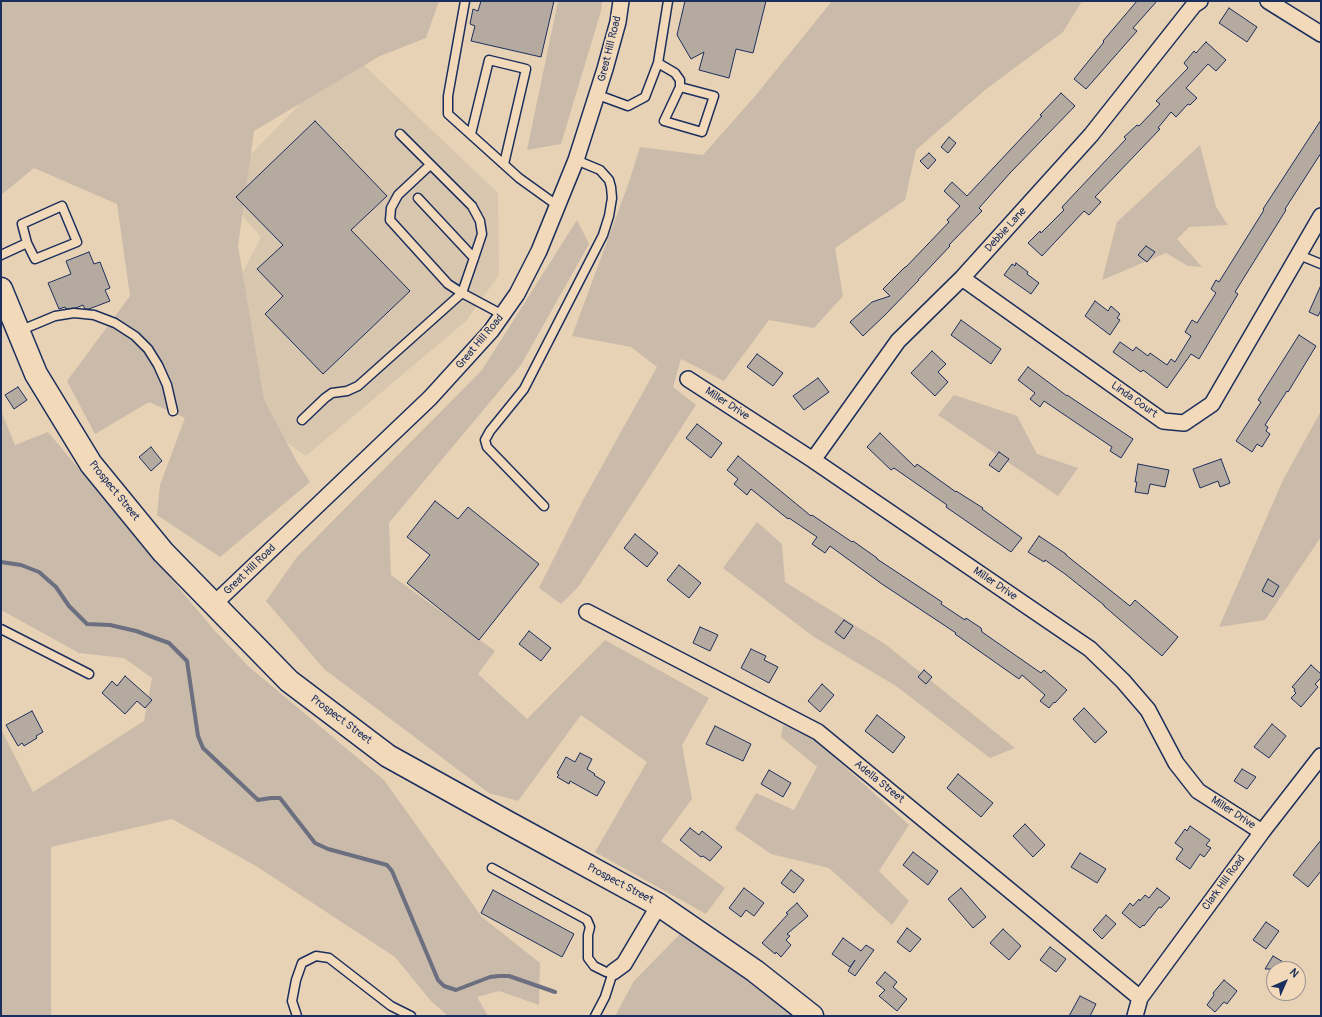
<!DOCTYPE html>
<html>
<head>
<meta charset="utf-8">
<style>
	body { margin:0 }
	#map { position:relative; width:1322px; height:1017px; overflow:hidden; background:#e8d2b5; font-family:Pangolin,sans-serif }
	canvas { display:block }
	.frame { position:absolute; inset:0; border:2px solid #1b2f5e; pointer-events:none }
	.north { position:absolute; left:1266px; top:961px; width:40px; height:40px; box-sizing:border-box; background:#f1d9b9; border:1px solid #9b9595; border-radius:50%; rotate:45deg; font-size:11px; font-weight:700; line-height:16px; text-align:center; color:#1b2f5e }
	.north::after { content:''; display:block; margin:auto; width:14px; height:18px; background:#1b2f5e; clip-path:polygon(50% 0,100% 100%,50% 72%,0 100%) }
</style>
</head>
<body>
<div id="map">
<canvas width="1322" height="1017"></canvas>
<div class="frame"></div>
<div class="north">N</div>
</div>
<script>
const g = document.querySelector('canvas').getContext('2d');
g.lineJoin = 'round';
function fillPath(path, color) { g.fillStyle = color; g.fill(path, 'evenodd'); }
const shape = rows => new Path2D(rows.map(r => 'M' + r).join(''));
function trace(path, color, width, dash) { g.strokeStyle = color; g.lineWidth = width; g.lineCap = dash ? 'butt' : 'round'; g.setLineDash(dash || []); g.stroke(path); }
function drawText(font, color, halo, rows, align = 'center') {
  g.font = font + ' Pangolin,sans-serif'; g.lineWidth = 3.5; g.setLineDash([]); g.textBaseline = 'middle'; g.strokeStyle = halo; g.fillStyle = color; for (const [text, x, y, turn = 0] of rows) {
    g.save(); g.translate(x, y); g.rotate((+turn || 0) * Math.PI / 180); g.textAlign = isNaN(turn) ? turn : align; if (halo) g.strokeText(text, 0, 0); g.fillText(text, 0, 0); g.restore();
  }
}
fillPath(shape([
	[329,32,498,193,499,275,466,321,306,456,253,418,233,292,261,237,218,188,298,106,276,82]
]), '#d9c6af');
fillPath(shape([
	[1,1,439,1,426,38,380,56,254,131,238,246,264,400,297,462,310,482,220,557,157,515,160,485,185,418,149,402,95,434,67,381,130,296,117,204,34,168,1,195],
	[558,1,602,1,601,11,561,144,527,150],
	[832,1,1082,1,1063,32,985,90,916,150,905,200,835,248,843,296,814,328,769,320,724,381,681,359,673,387,696,405,579,586,561,604,539,588,582,502,657,367,631,347,572,336,628,185,640,147,703,155,756,95],
	[1200,145,1216,207,1228,225,1189,227,1177,239,1202,267,1188,266,1166,253,1102,280,1117,222],
	[577,220,589,244,521,365,389,523,391,575,495,651,478,674,527,719,605,640,709,698,682,745,692,799,661,841,725,888,706,914,595,852,647,762,581,715,518,801,489,793,324,669,266,601,297,557,482,370],
	[954,395,1017,416,1037,454,1078,468,1058,496,938,415],
	[1,411,15,445,48,432,215,631,248,666,384,780,482,917,540,963,539,1005,499,991,477,997,488,1016,448,1016,431,1001,395,957,256,866,172,819,51,847,51,1016,1,1016,1,729,33,792,144,721,152,678,124,658,79,653,1,610],
	[1321,411,1321,537,1265,620,1219,627,1283,480],
	[757,522,782,544,785,582,885,644,1015,748,990,758,896,686,814,637,723,568],
	[783,725,814,739,909,825,879,871,909,901,892,925,829,868,771,854,735,829,756,793,794,810,817,767,781,737],
	[682,932,799,1016,615,1016,634,981]
]), '#cabaa9');
trace(shape([
	[1,562,21,565,39,572,56,587,69,606,87,624,110,625,136,631,169,643,187,661,198,736,203,748,258,800,271,798,280,798,315,843,328,849,387,865,392,871,438,980,444,986,456,990,490,977,499,976,509,976,555,992]
]), '#6c6f80', 4);
const building = shape([
	[481,1,554,1,541,57,471,41,475,26,470,24,473,9,478,11,481,1],
	[685,1,766,1,753,53,736,49,729,78,699,70,704,52,691,59,677,35,685,1],
	[1137,1,1157,1,1133,28,1137,31,1086,89,1074,79,1104,42,1103,41,1137,1],
	[1229,8,1257,27,1247,42,1219,23,1229,8],
	[1206,42,1226,60,1216,71,1208,64,1186,88,1197,98,1190,105,1188,104,1176,117,1171,112,1158,128,1160,129,1095,197,1101,202,1089,215,1084,211,1042,256,1028,243,1040,231,1041,233,1064,210,1062,207,1126,139,1124,137,1137,125,1139,126,1160,104,1156,101,1188,68,1184,63,1194,51,1196,53,1206,42],
	[1061,93,1075,106,1010,173,979,208,982,211,949,245,950,246,918,280,919,280,885,315,863,336,850,322,872,302,890,296,883,289,905,267,906,267,949,222,947,220,960,206,944,191,952,182,967,196,1042,116,1040,115,1061,93],
	[1321,120,1321,153,1285,209,1286,210,1235,292,1238,294,1199,359,1191,354,1167,388,1143,370,1141,372,1113,352,1120,342,1133,351,1136,347,1148,356,1150,353,1167,365,1171,359,1175,362,1191,336,1185,332,1192,320,1197,323,1216,293,1211,289,1216,280,1219,282,1264,210,1263,209,1321,120],
	[315,121,387,196,351,230,410,291,323,374,265,314,283,296,257,269,283,245,236,197,315,121],
	[949,137,956,143,948,153,941,147,949,137],
	[929,153,936,160,928,169,920,161,929,153],
	[1146,246,1155,252,1147,262,1138,255,1146,246],
	[89,252,94,264,100,262,110,288,105,290,110,301,89,309,85,309,83,305,76,308,66,309,65,307,59,309,48,283,71,274,66,261,89,252],
	[1016,263,1028,272,1027,274,1039,283,1031,294,1004,275,1012,264,1015,266,1016,263],
	[1321,285,1321,310,1318,316,1309,312,1321,285],
	[1095,301,1108,311,1111,306,1120,314,1117,318,1120,320,1110,335,1085,316,1095,301],
	[961,320,1001,349,991,364,951,335,961,320],
	[1299,335,1316,346,1288,392,1287,391,1265,425,1268,427,1266,431,1270,434,1262,447,1257,444,1252,452,1236,441,1261,402,1258,400,1299,335],
	[932,351,946,364,938,372,948,382,935,396,911,373,932,351],
	[757,354,783,373,773,386,747,367,757,354],
	[1028,367,1067,396,1067,395,1133,439,1121,458,1110,451,1112,447,1044,401,1040,407,1030,399,1035,393,1018,380,1028,367],
	[818,378,829,392,804,410,793,396,818,378],
	[18,387,27,400,14,409,5,395,18,387],
	[697,424,722,443,711,458,686,438,697,424],
	[880,433,915,467,917,464,956,492,956,491,983,508,982,509,1022,538,1011,552,946,507,947,505,894,468,891,470,867,447,880,433],
	[151,447,162,461,151,471,139,457,151,447],
	[999,452,1009,459,999,472,989,465,999,452],
	[738,456,811,516,812,515,852,542,853,541,877,558,877,559,942,602,941,604,965,620,966,618,981,628,982,632,1041,673,1044,670,1067,690,1055,703,1054,702,1049,708,1040,701,1045,695,1022,675,1019,679,955,634,956,633,882,584,830,546,825,553,812,544,817,537,789,518,788,519,751,489,747,495,734,484,738,479,727,470,738,456],
	[1221,459,1230,483,1220,487,1218,481,1200,488,1193,469,1221,459],
	[1138,464,1169,470,1165,487,1150,484,1148,494,1135,492,1137,482,1135,482,1138,464],
	[435,501,458,519,468,507,539,564,479,640,407,583,430,555,407,537,435,501],
	[635,534,658,553,647,567,624,548,635,534],
	[1039,536,1066,554,1066,555,1130,606,1135,600,1178,637,1162,656,1104,606,1104,605,1065,574,1045,560,1044,562,1028,552,1039,536],
	[679,565,701,583,689,598,667,580,679,565],
	[1268,579,1279,586,1273,597,1262,591,1268,579],
	[844,620,853,626,844,639,835,632,844,620],
	[700,627,718,635,710,651,693,643,700,627],
	[529,631,551,648,541,661,519,644,529,631],
	[751,649,766,656,764,660,778,667,769,683,741,668,751,649],
	[1311,665,1321,674,1321,678,1315,684,1318,687,1301,707,1291,698,1296,693,1294,691,1295,689,1292,687,1311,665],
	[924,670,932,677,926,684,918,677,924,670],
	[125,676,152,700,145,708,137,701,125,714,102,693,112,681,117,686,125,676],
	[822,684,834,695,820,712,808,701,822,684],
	[1084,708,1107,732,1095,743,1073,719,1084,708],
	[32,711,43,732,36,736,37,738,24,746,22,743,18,746,6,725,32,711],
	[877,715,905,737,893,753,865,731,877,715],
	[1272,724,1286,736,1269,758,1254,747,1272,724],
	[715,726,751,744,743,761,706,744,715,726],
	[580,753,592,759,587,769,595,774,594,775,605,782,597,796,570,781,569,784,557,777,559,775,557,773,566,757,575,762,580,753],
	[1242,769,1256,777,1247,789,1234,781,1242,769],
	[769,770,791,783,783,797,761,784,769,770],
	[958,774,993,803,981,817,947,788,958,774],
	[1025,824,1045,845,1033,857,1013,836,1025,824],
	[1190,826,1210,840,1206,845,1211,848,1204,857,1200,854,1190,869,1176,859,1183,849,1175,843,1185,829,1187,831,1190,826],
	[690,828,699,835,702,831,722,847,710,861,703,856,701,857,680,840,690,828],
	[1321,840,1321,871,1308,887,1293,875,1321,840],
	[913,852,938,871,928,885,903,865,913,852],
	[1080,853,1106,869,1097,883,1071,867,1080,853],
	[791,870,804,880,794,893,781,883,791,870],
	[744,888,764,903,754,916,746,910,741,917,729,908,744,888],
	[961,888,986,917,973,928,948,899,961,888],
	[1157,888,1170,898,1161,908,1159,907,1144,926,1143,925,1140,928,1122,913,1130,903,1133,906,1139,899,1140,901,1145,895,1149,898,1157,888],
	[493,890,574,934,562,957,481,913,493,890],
	[797,903,808,916,787,934,790,936,786,940,791,945,781,957,776,952,775,954,762,943,788,914,786,913,797,903],
	[1106,915,1116,924,1102,939,1093,930,1106,915],
	[1266,922,1279,931,1266,949,1253,940,1266,922],
	[907,928,921,939,910,952,897,942,907,928],
	[1003,929,1021,946,1009,960,990,943,1003,929],
	[843,938,861,951,866,945,874,950,855,976,848,971,855,960,850,967,832,954,843,938],
	[1050,947,1066,959,1056,972,1040,960,1050,947],
	[1273,956,1295,969,1265,969,1273,956],
	[885,972,897,982,893,987,907,999,897,1011,879,996,885,990,876,983,885,972],
	[1224,980,1237,991,1227,1004,1224,1002,1215,1012,1207,1005,1214,995,1213,993,1224,980],
	[1080,996,1096,1004,1090,1016,1069,1016,1080,996]
]);
fillPath(building, '#b5aaa0');
trace(building, '#1b2f5e', 1);
const service = shape([
	[465,1,448,96,448,114,519,178,558,206],
	[658,63,675,73,680,80,680,87,664,121,702,132,714,96,680,87],
	[598,95,628,106,645,97,658,63,668,1],
	[400,134,472,206,480,221,482,234,474,258,462,293,503,315],
	[471,134,489,60,526,69,504,164],
	[418,198,474,258],
	[62,206,77,242,35,259,27,243,22,224,62,206],
	[1,255,27,243],
	[1299,255,1321,264],
	[19,331,55,316,74,313,94,315,115,323,135,336,148,349,158,365,167,385,173,411],
	[302,420,325,398,332,393,347,391,358,386,462,293,448,284,390,220,391,208,398,195,430,165],
	[544,506,487,447,485,440,490,431,524,389,603,235,609,216,612,198,611,187,609,180,600,170,576,160],
	[1,629,89,674],
	[492,868,587,920,590,927,588,935,588,958,594,966,606,972,613,972,605,997,595,1016],
	[297,1016,292,1001,296,980,302,963,316,956,329,958,391,1006,411,1016]
]);
const minor = shape([
	[1268,1,1321,34],
	[962,278,1163,421,1184,423,1212,404,1321,216],
	[688,379,813,460,1090,649,1123,681,1148,710,1176,763,1198,791,1262,832],
	[813,460,898,341,962,278,1091,135,1194,5,1200,1],
	[214,604,430,398,491,331,517,294,539,251,576,160,605,69,618,22,621,1],
	[587,612,818,732,1140,998],
	[613,972,624,964,659,905],
	[1135,1016,1140,998,1262,832,1321,756]
]);
const secondary = shape([
	[1,289,36,374,91,464,163,552,289,681,388,756,507,822,659,905,755,971,812,1016]
]);
trace(service, '#1b2f5e', 11);
trace(minor, '#1b2f5e', 18);
trace(secondary, '#1b2f5e', 25);
trace(service, '#f1d9b9', 8);
trace(minor, '#f1d9b9', 15);
trace(secondary, '#f1d9b9', 22);
drawText('11px', '#1b2f5e', '#f1d9b9', [
	["Great Hill Road",610,49,-76],
	["Debbie Lane",1006,230,-48],
	["Great Hill Road",480,342,-50],
	["Linda Court",1134,400,35],
	["Miller Drive",727,404,33],
	["Prospect Street",114,491,51],
	["Great Hill Road",250,570,-44],
	["Miller Drive",995,584,34],
	["Prospect Street",341,720,37],
	["Adella Street",879,782,39],
	["Miller Drive",1233,813,33],
	["Clark Hill Road",1224,883,-54],
	["Prospect Street",620,884,28]
]);
</script>
</body>
</html>
